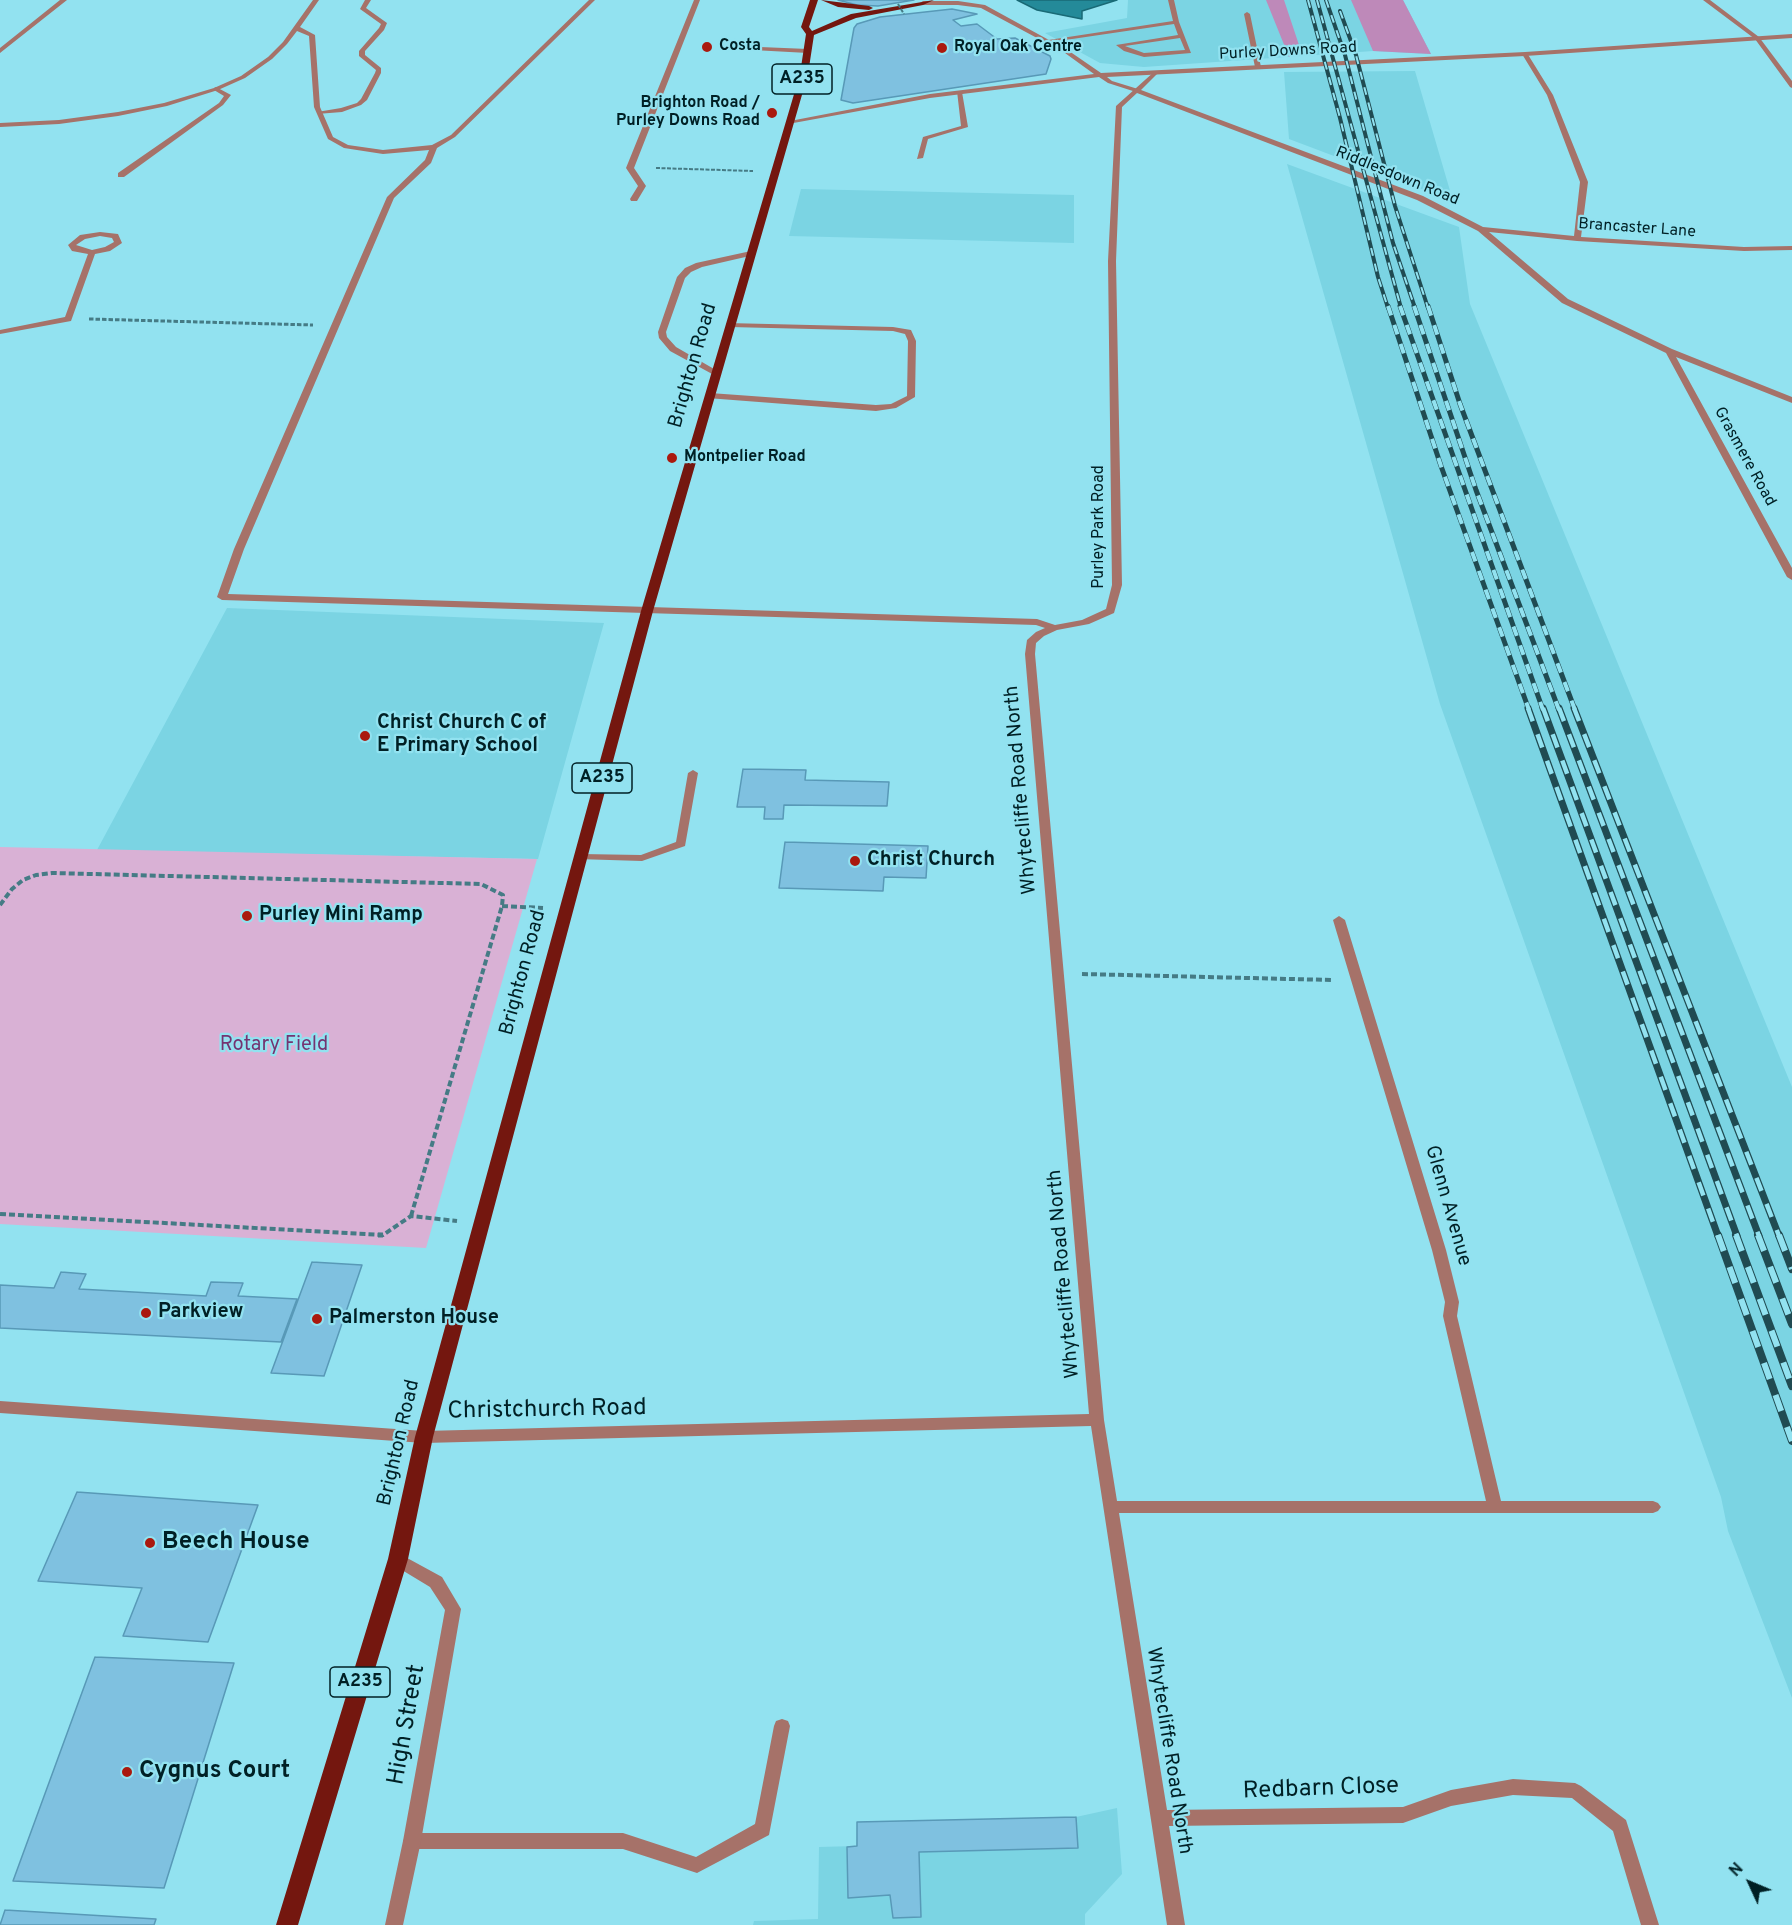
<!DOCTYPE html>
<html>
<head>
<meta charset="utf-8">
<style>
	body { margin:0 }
	#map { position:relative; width:1792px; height:1925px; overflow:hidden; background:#92e2f0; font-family:Overpass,sans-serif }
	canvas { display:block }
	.north { position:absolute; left:1720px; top:1853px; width:60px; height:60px; -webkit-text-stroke:4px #92e2f0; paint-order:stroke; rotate:314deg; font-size:16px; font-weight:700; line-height:24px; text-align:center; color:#002025 }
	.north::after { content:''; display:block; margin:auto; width:21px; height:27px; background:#002025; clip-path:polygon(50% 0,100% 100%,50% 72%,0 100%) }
</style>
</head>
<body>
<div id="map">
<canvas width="1792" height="1925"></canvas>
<div class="north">N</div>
</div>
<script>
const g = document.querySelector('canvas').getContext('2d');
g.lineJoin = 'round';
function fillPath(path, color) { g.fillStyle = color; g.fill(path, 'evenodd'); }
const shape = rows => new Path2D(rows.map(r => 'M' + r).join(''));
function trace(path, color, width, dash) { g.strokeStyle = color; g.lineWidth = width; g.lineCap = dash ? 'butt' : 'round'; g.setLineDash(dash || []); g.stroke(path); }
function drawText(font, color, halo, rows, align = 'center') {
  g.font = font + ' Overpass,sans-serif'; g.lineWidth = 4.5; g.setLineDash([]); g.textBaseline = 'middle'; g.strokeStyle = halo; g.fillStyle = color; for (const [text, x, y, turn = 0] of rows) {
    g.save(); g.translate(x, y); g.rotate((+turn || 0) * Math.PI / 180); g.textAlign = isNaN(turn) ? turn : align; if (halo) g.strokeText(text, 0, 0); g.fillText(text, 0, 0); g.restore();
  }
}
fillPath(shape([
	[1128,0,1403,0,1431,54,1373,51,1144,67,1100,63,1045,33,1127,18],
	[1415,71,1453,201,1289,139,1284,72],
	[1287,164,1459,227,1470,304,1792,1087,1792,1698,1728,1531,1721,1497,1440,704],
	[801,189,1074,195,1074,243,789,236],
	[227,608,604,623,538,859,97,850],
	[1117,1808,1122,1874,1085,1914,1085,1925,753,1925,754,1921,818,1919,819,1847,856,1846,857,1822,1076,1817]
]), '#7bd4e3');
fillPath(shape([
	[0,847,537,859,426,1248,0,1224]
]), '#d9b1d5');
fillPath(shape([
	[1266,0,1284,0,1302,54,1289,57],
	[1351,0,1403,0,1431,54,1373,51]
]), '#be89b9');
const water = shape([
	[1017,0,1117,0,1082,11,1082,19,1037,10,1017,0]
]);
fillPath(water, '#248a99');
trace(water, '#196a76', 1.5);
const building = shape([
	[838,0,914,0,878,6,857,5,838,0],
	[952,9,977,14,953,20,961,26,977,24,997,39,1015,38,1050,56,1051,59,1046,74,853,103,841,100,854,28,857,24,880,17,952,9],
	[743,769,806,770,805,780,889,782,887,806,784,805,783,819,764,819,765,807,737,807,743,769],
	[785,842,928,846,926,878,884,877,883,891,779,888,785,842],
	[312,1262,362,1265,324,1376,271,1373,312,1262],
	[61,1272,86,1274,79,1289,206,1296,211,1282,243,1283,238,1296,297,1299,281,1342,0,1328,0,1285,54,1288,61,1272],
	[77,1492,258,1505,208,1642,123,1636,142,1588,38,1581,77,1492],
	[95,1657,234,1663,164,1888,13,1881,95,1657],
	[1076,1817,1078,1848,919,1852,921,1917,893,1918,890,1895,848,1898,847,1847,857,1846,857,1822,1076,1817],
	[5,1910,156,1919,154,1925,0,1925,5,1910]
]);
fillPath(building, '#7fc1e0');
trace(building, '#5899b7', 1.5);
trace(shape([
	[656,168,753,171]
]), '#457b85', 2, [4, 1.5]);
trace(shape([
	[89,319,313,325]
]), '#457b85', 3, [4.5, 2]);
trace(shape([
	[0,905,12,889,23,880,36,875,52,873,481,884,503,895,502,906,411,1216],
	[502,906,543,908],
	[1082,974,1332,980],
	[0,1214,383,1235,411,1216,457,1221]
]), '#457b85', 4, [6, 3]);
trace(shape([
	[378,1235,383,1235]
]), '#457b85', 5, [8, 4]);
fillPath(shape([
	[365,0,371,0,366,8,387,23,384,30,365,51,365,55,381,68,381,73,367,100,361,105,342,112,317,114,317,112,341,108,357,103,361,99,375,73,376,70,359,56,359,51,379,28,381,24,360,9,365,0],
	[1168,0,1174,0,1179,22,1191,53,1144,57,1124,51,1116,45,1178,35,1174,24,1045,43,1042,41,1173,21,1168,0],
	[1180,38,1185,50,1144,53,1125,46,1180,38],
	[1247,12,1250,14,1261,67,1258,69,1255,67,1244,14,1247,12],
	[736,46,808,49,811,51,808,53,734,49,733,48,736,46],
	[216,87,231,95,223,105,124,177,118,177,118,173,219,103,224,96,214,90,214,88,216,87],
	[751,251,755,253,754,255,702,267,691,272,685,278,666,332,667,337,676,347,721,373,714,375,670,351,659,338,658,332,677,277,685,268,696,263,751,251],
	[727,323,893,327,911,330,916,341,915,397,896,408,876,411,707,398,707,394,710,393,876,405,891,404,907,396,908,341,905,334,893,331,730,327,726,325,727,323],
	[693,770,698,773,685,846,642,861,577,859,575,857,577,855,581,854,641,855,676,842,688,773,693,770],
	[782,1719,788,1721,790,1726,769,1835,697,1873,623,1849,412,1849,406,1847,403,1841,406,1835,412,1833,623,1833,696,1857,755,1824,774,1726,776,1721,782,1719]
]), '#a67269');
fillPath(shape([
	[60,0,67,0,0,53,0,48,60,0],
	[313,0,319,0,300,27,315,35,320,107,333,137,348,145,383,150,432,145,451,135,589,0,595,0,455,137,437,148,431,163,394,198,244,549,228,594,1037,619,1055,625,1082,620,1106,609,1112,585,1108,261,1116,106,1155,71,1157,72,1157,74,1141,90,1423,196,1483,227,1574,236,1580,182,1547,95,1522,54,1527,53,1553,95,1588,182,1581,237,1744,247,1792,246,1792,250,1744,251,1577,241,1489,232,1568,299,1672,349,1792,397,1792,403,1676,357,1792,568,1792,580,1787,577,1666,353,1562,303,1478,231,1417,200,1137,93,1122,107,1116,261,1122,585,1114,613,1089,624,1057,630,1044,636,1036,643,1035,654,1104,1420,1117,1501,1486,1501,1443,1316,1445,1302,1432,1250,1333,920,1339,916,1345,920,1446,1250,1459,1302,1457,1316,1501,1501,1653,1501,1658,1503,1661,1507,1658,1511,1653,1513,1119,1513,1167,1810,1403,1807,1451,1790,1513,1779,1575,1783,1581,1786,1626,1820,1659,1925,1641,1925,1613,1831,1572,1798,1513,1795,1451,1806,1403,1823,1169,1826,1185,1925,1167,1925,1091,1426,424,1443,0,1413,0,1401,424,1431,1089,1414,1025,654,1027,640,1036,632,1045,628,1036,625,222,600,217,597,234,549,387,197,425,160,429,150,383,154,344,148,328,139,314,107,309,36,297,31,287,44,272,59,245,78,218,90,167,106,118,116,59,124,0,127,0,123,59,120,118,112,164,103,214,88,241,76,268,57,283,42,313,0],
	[694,0,700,0,634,168,646,186,637,201,631,201,630,199,638,186,626,168,694,0],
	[1703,0,1710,0,1759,37,1792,81,1792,88,1790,87,1755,39,1703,0],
	[957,91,962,92,968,127,928,139,923,158,917,159,923,137,961,126,957,91],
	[100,232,118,234,122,243,110,251,95,254,71,321,0,334,0,330,65,317,88,254,72,251,68,245,80,235,100,232],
	[100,236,112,238,114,242,105,247,92,250,76,245,85,239,100,236],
	[398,1553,442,1577,461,1609,421,1841,403,1925,385,1925,403,1841,445,1610,430,1587,392,1564,390,1559,392,1554,398,1553]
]), '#a67269');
fillPath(shape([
	[958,1,985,5,1069,51,1101,73,1525,52,1792,34,1792,38,1525,56,1107,77,1112,81,1138,89,1138,91,1136,92,1108,83,1099,77,930,98,788,124,787,123,790,121,930,94,1094,74,1065,53,981,8,958,5,923,5,920,3,923,1,958,1]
]), '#a67269');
fillPath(shape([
	[810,0,818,0,809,27,812,31,851,14,934,0,923,5,856,18,814,35,808,74,653,611,433,1437,408,1559,298,1925,276,1925,388,1559,415,1437,641,611,800,74,806,34,801,27,810,0],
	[821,0,869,6,873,8,869,10,838,7,821,0]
]), '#74170f');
const railFar3 = shape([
	[1308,0,1340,118,1378,277,1388,308],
	[1317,0,1401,308],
	[1326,0,1345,55,1393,243,1415,308],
	[1340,11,1356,55,1395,206,1428,308]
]);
const railFar2 = shape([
	[1388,306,1441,466,1529,710],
	[1400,306,1543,710],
	[1414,306,1476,490,1559,710],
	[1428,306,1460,404,1575,710]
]);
const railFar1 = shape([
	[1528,708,1718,1236],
	[1543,708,1737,1236],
	[1559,708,1759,1236],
	[1574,708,1779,1236]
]);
const rail = shape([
	[1718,1235,1792,1441],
	[1736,1235,1792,1386],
	[1758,1235,1792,1324],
	[1779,1235,1792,1269]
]);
trace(railFar3, '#204b52', 4);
trace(railFar2, '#204b52', 5);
trace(railFar1, '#204b52', 7);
trace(rail, '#204b52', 8);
trace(railFar3, '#92e2f0', 2, [8]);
trace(railFar2, '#92e2f0', 4, [10]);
trace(railFar1, '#92e2f0', 4.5, [14]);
trace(rail, '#92e2f0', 6, [17]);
trace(shape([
	[898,4,904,14]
]), '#457b85', 2, [4, 1.5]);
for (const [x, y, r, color] of [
	[707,47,6,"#aa190e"],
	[942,48,6,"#aa190e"],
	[772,113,6,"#aa190e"],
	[672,458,6,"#aa190e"],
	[365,736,6,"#aa190e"],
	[855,861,6,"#aa190e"],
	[247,916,6,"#aa190e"],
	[146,1313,6,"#aa190e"],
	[317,1319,6,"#aa190e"],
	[150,1543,6,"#aa190e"],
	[127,1772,6,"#aa190e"]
]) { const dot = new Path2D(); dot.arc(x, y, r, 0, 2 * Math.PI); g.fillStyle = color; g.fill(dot); trace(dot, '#92e2f0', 2); }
drawText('bold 16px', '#002025', '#92e2f0', [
	["Costa",719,47],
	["Royal Oak Centre",954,48],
	["Brighton Road /",760,104,"right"],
	["Purley Downs Road",760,122,"right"],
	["Montpelier Road",684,458]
], 'left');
drawText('16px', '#002025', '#92e2f0', [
	["Purley Downs Road",1288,52,-3],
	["Riddlesdown Road",1397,177,22],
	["Brancaster Lane",1637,229,4],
	["Grasmere Road",1744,457,61],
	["Purley Park Road",1100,527,-90]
]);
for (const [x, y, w] of [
	[802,79,60],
	[602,778,60],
	[360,1682,60]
]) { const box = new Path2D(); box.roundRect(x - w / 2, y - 15, w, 30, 4.5); g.fillStyle = '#92e2f0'; g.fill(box); trace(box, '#002025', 1.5); }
drawText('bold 18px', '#002025', null, [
	["A235",802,79],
	["A235",602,778],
	["A235",360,1682]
]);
drawText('20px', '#002025', '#92e2f0', [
	["Brighton Road",694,366,-74],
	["Whytecliffe Road North",1022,790,-95],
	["Brighton Road",524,973,-75],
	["Glenn Avenue",1447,1206,74],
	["Whytecliffe Road North",1065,1274,-95],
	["Brighton Road",400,1443,-77],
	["Whytecliffe Road North",1168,1751,81]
]);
drawText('bold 20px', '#002025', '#92e2f0', [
	["Christ Church C of",377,724],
	["E Primary School",377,747],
	["Christ Church",867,861],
	["Purley Mini Ramp",259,916],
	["Parkview",158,1313],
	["Palmerston House",329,1319]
], 'left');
drawText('20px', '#743471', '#92e2f0', [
	["Rotary Field",274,1046]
]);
drawText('24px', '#002025', '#92e2f0', [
	["Christchurch Road",547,1411,-1],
	["High Street",408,1725,-80],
	["Redbarn Close",1321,1790,-2]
]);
drawText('bold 24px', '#002025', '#92e2f0', [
	["Beech House",162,1543],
	["Cygnus Court",139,1772]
], 'left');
</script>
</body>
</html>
